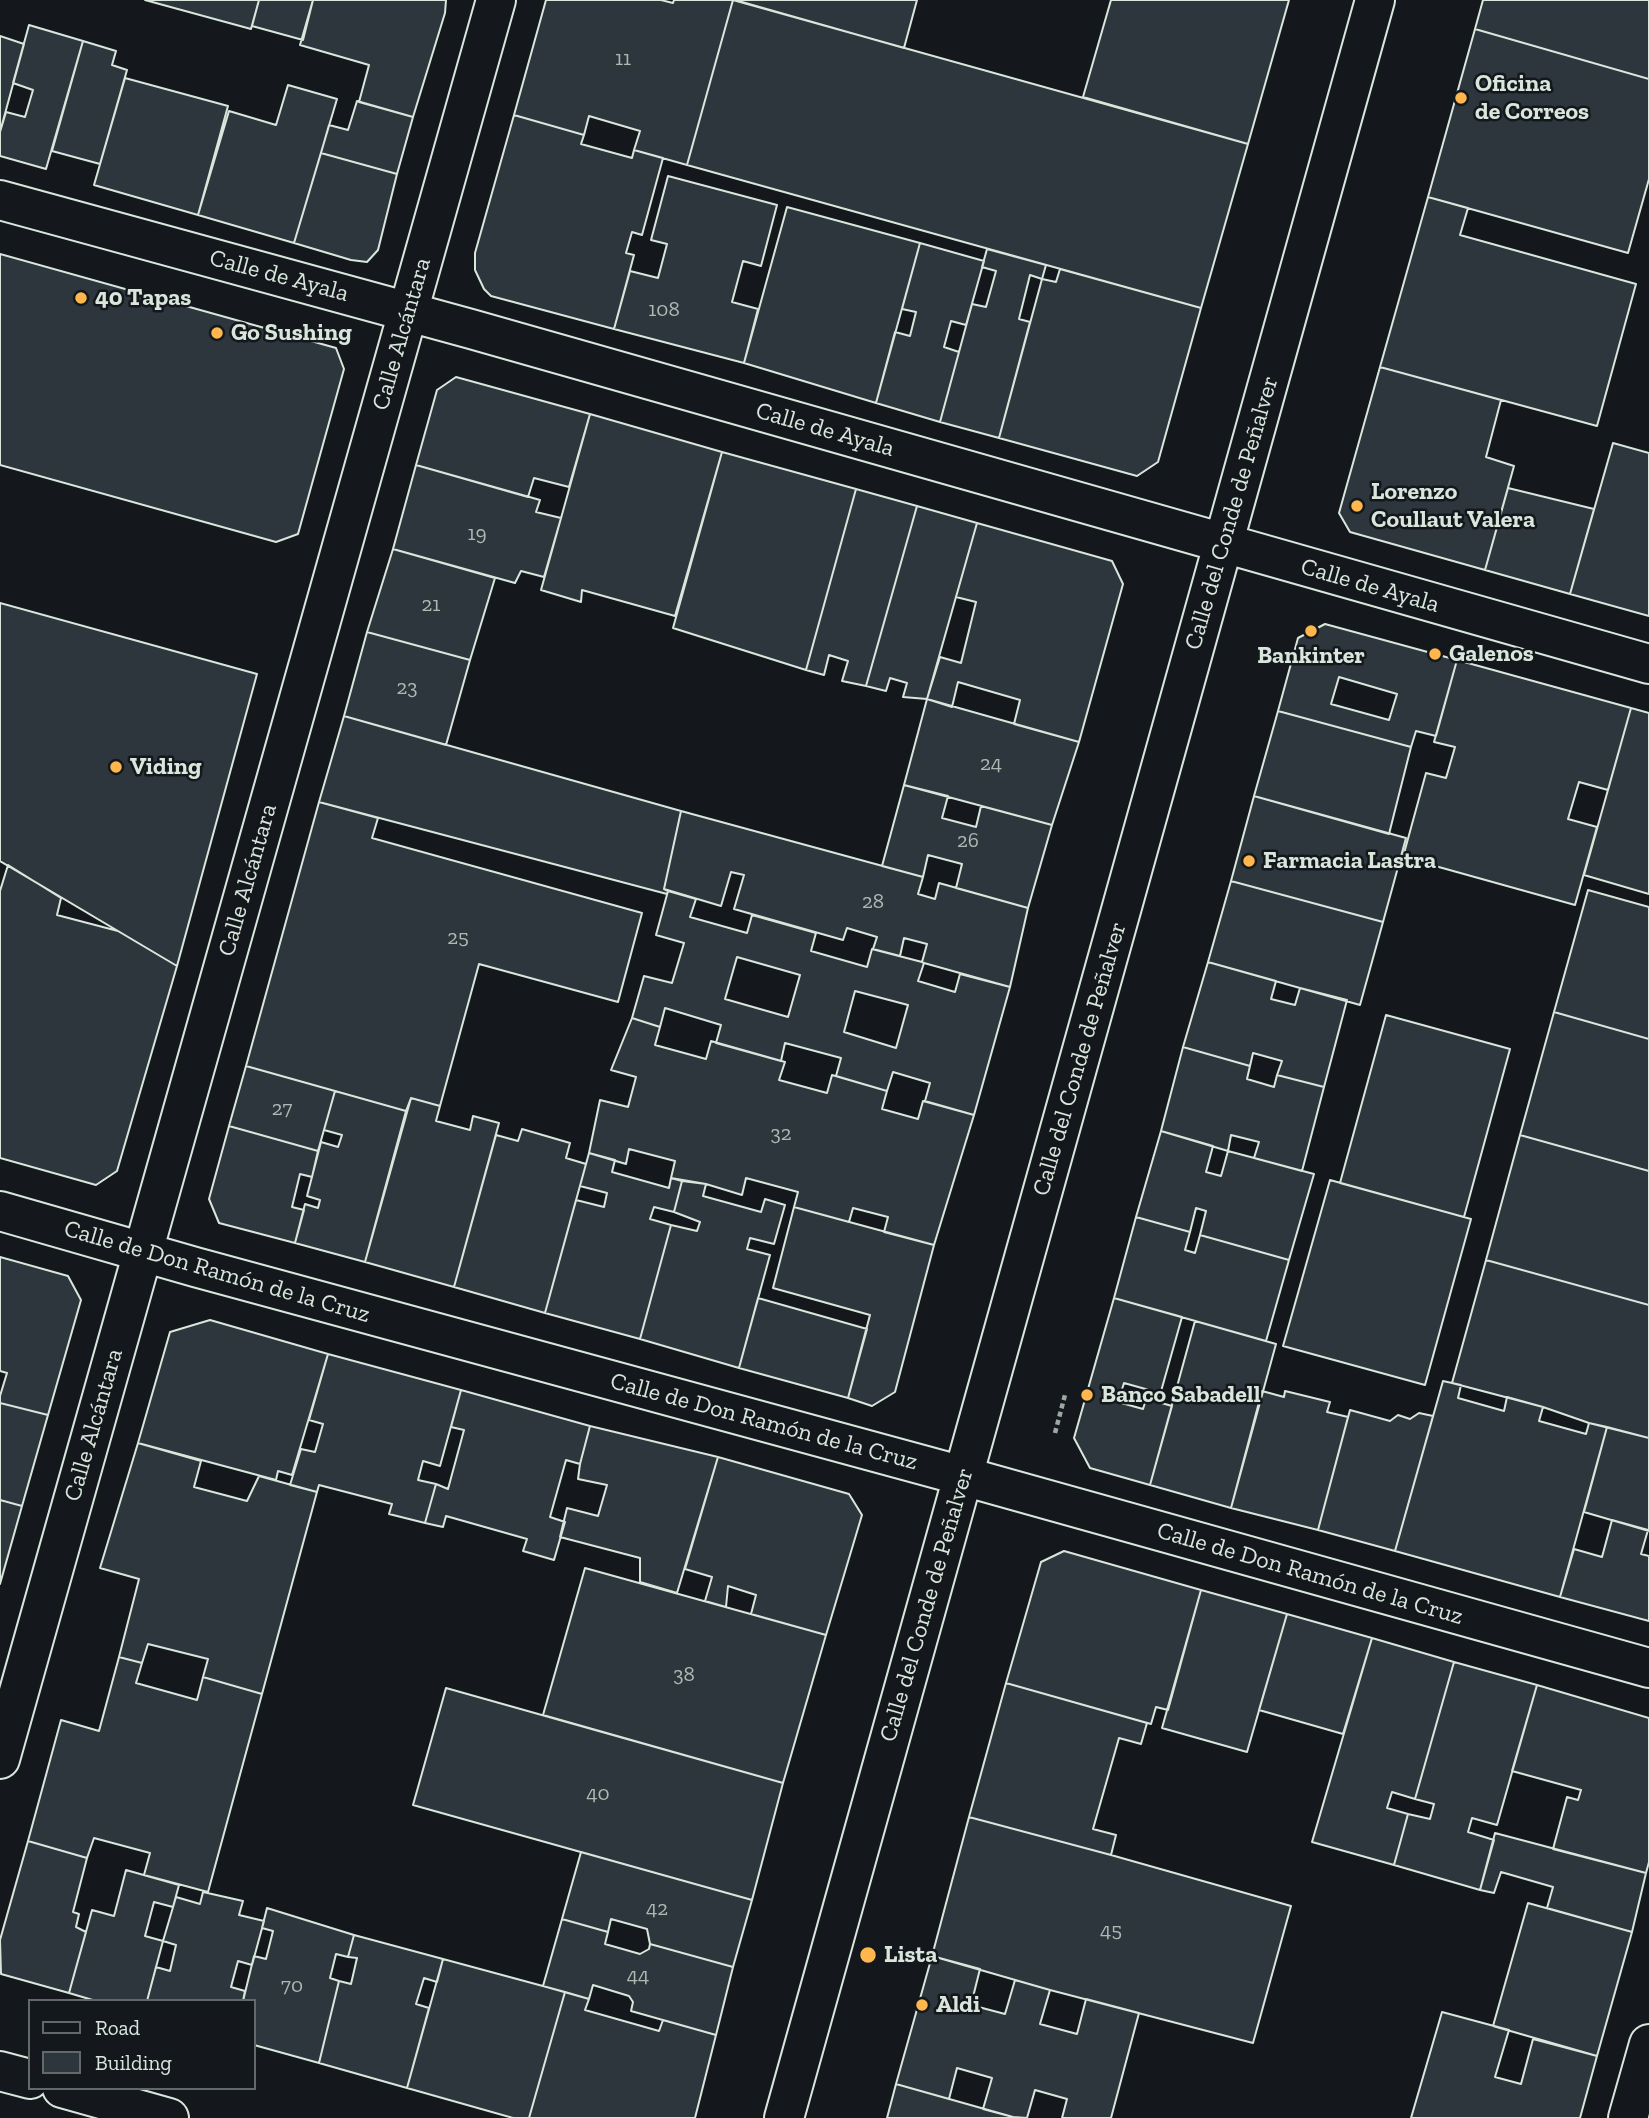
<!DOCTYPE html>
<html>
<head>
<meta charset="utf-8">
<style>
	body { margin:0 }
	#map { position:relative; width:1649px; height:2118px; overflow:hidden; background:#14181c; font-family:"Zilla Slab",serif }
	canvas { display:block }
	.legend { position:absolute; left:28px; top:1999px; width:228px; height:91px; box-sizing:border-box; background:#14181c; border:2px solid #626a69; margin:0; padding:9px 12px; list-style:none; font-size:21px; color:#d8e6dc }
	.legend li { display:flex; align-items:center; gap:14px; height:35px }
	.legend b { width:35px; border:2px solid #626a69 }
</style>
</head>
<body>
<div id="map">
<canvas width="1649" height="2118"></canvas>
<ul class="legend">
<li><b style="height:9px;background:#14181c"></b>Road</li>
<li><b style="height:19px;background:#2c363c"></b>Building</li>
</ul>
</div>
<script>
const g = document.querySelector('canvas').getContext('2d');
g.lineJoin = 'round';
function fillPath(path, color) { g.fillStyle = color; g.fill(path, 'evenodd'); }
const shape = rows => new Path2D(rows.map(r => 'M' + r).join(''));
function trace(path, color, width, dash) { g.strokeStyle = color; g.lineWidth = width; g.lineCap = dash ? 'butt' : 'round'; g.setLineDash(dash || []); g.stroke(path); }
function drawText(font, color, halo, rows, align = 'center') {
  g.font = font + ' "Zilla Slab",serif'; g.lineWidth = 5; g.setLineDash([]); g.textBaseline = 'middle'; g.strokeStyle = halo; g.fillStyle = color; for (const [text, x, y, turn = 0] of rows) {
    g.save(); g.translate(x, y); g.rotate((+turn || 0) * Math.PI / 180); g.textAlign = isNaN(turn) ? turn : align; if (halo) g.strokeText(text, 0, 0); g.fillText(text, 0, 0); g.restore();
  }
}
const building = shape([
	[145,0,259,0,251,29,145,0],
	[259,0,313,0,303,40,252,26,259,0],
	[313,0,446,0,445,13,413,117,359,102,369,65,300,45,313,0],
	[546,0,661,0,673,3,674,0,733,0,687,165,634,150,640,131,589,116,584,135,514,115,546,0],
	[733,0,1248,144,1201,308,687,165,733,0],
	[735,0,917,0,904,48,735,0],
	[1111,0,1289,0,1248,144,1083,97,1111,0],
	[1483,0,1649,0,1649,79,1475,29,1483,0],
	[29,25,83,41,46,169,0,156,0,132,6,112,25,117,33,90,13,83,29,25],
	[1475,29,1649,79,1649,179,1628,253,1428,197,1475,29],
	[0,36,24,44,0,132,0,36],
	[83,41,116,51,112,65,127,70,100,164,52,151,83,41],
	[125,78,228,106,198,215,94,185,125,78],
	[288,85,337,99,294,243,198,215,229,111,276,125,288,85],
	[357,101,413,117,397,174,321,153,329,125,348,130,357,101],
	[514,115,584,135,581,144,632,158,634,150,663,158,642,235,632,232,626,253,634,255,614,329,491,296,484,289,475,270,475,253,514,115],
	[321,153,397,174,378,250,367,262,351,260,294,243,321,153],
	[668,176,777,205,761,266,743,261,732,302,758,309,744,363,614,329,630,271,658,278,667,244,651,240,668,176],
	[1428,197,1468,208,1460,235,1636,284,1597,426,1380,367,1428,197],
	[787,207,920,243,876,403,744,363,787,207],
	[920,243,984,261,966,325,951,321,944,347,959,352,940,422,876,403,895,332,910,336,916,312,902,309,920,243],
	[987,249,1046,265,1042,279,1030,275,1019,319,1030,322,999,438,940,422,972,304,986,307,996,271,982,267,987,249],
	[0,254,336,348,344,369,298,534,276,542,0,465,0,254],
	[1060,269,1201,308,1158,462,1137,476,999,438,1042,279,1056,282,1060,269],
	[1380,367,1501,400,1486,457,1514,466,1485,570,1350,532,1339,513,1380,367],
	[456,377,590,414,569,487,534,478,528,497,416,465,437,390,456,377],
	[590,414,722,452,675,616,582,590,581,602,541,590,590,414],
	[1613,443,1649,453,1649,616,1570,594,1613,443],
	[722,452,856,489,806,670,673,628,722,452],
	[416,465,540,500,536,512,561,518,544,577,521,571,515,583,393,549,416,465],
	[1508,488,1594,509,1570,594,1485,570,1508,488],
	[856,489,917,506,866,686,842,681,848,661,829,655,824,675,806,670,856,489],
	[917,506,977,523,927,699,903,697,907,683,890,678,886,691,866,686,917,506],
	[977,523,1112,561,1123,584,1079,742,1014,724,1020,700,958,682,952,707,927,699,940,657,961,663,976,602,956,597,977,523],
	[393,549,495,578,470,660,367,632,393,549],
	[0,603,257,674,177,966,0,861,0,603],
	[1325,624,1457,660,1436,736,1416,731,1411,747,1278,711,1298,638,1325,624],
	[1339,677,1397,694,1389,720,1331,704,1339,677],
	[367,632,470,660,446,745,344,716,367,632],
	[1457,660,1631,708,1608,790,1579,782,1568,819,1597,827,1575,905,1403,857,1426,773,1446,778,1455,747,1434,742,1457,660],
	[927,699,1079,742,1052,825,904,785,927,699],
	[1631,708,1649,713,1649,894,1584,875,1631,708],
	[1278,711,1411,747,1389,834,1254,796,1278,711],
	[344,716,681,811,664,889,668,891,667,894,319,802,344,716],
	[904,785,948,796,942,818,976,827,981,806,1052,825,1028,908,956,888,962,864,928,855,923,877,882,866,904,785],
	[1254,796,1406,838,1383,922,1231,881,1254,796],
	[319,802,378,818,372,838,642,913,618,1002,479,964,440,1106,411,1098,406,1111,246,1066,319,802],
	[681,811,923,877,918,894,935,899,939,883,1028,908,1010,987,924,963,922,962,927,944,904,938,900,956,873,949,877,937,847,928,843,940,734,909,744,875,731,872,721,906,664,889,681,811],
	[8,865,61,898,57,915,118,931,177,966,117,1171,96,1185,0,1158,0,891,8,865],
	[1231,881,1383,922,1360,1005,1208,962,1231,881],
	[1588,890,1649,907,1649,1039,1554,1012,1588,890],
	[668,891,696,899,690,917,747,933,752,915,816,933,811,951,867,967,872,949,922,962,924,963,918,981,955,992,960,974,1010,987,974,1115,925,1101,930,1083,893,1072,887,1091,836,1076,841,1058,785,1043,781,1061,716,1043,721,1025,665,1008,660,1027,632,1018,644,976,672,983,684,943,656,935,668,891],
	[737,957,800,975,788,1017,725,999,737,957],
	[855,991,908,1005,896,1048,844,1032,855,991],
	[1208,962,1276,981,1271,999,1295,1005,1300,988,1347,1000,1324,1087,1277,1075,1282,1061,1253,1053,1250,1066,1183,1047,1208,962],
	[1554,1012,1649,1039,1649,1171,1520,1135,1554,1012],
	[1386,1015,1510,1049,1464,1217,1340,1183,1386,1015],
	[632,1018,660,1027,655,1045,706,1059,711,1041,785,1062,779,1080,827,1093,832,1075,887,1091,882,1109,918,1119,923,1101,974,1115,934,1245,884,1232,888,1217,853,1208,849,1222,794,1207,798,1192,746,1178,742,1195,706,1184,671,1178,675,1161,629,1149,626,1164,589,1153,600,1100,628,1107,636,1077,611,1070,632,1018],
	[1183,1047,1250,1066,1247,1079,1274,1087,1277,1075,1324,1087,1302,1171,1254,1158,1259,1142,1231,1135,1228,1151,1161,1131,1183,1047],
	[246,1066,335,1091,318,1151,229,1126,246,1066],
	[335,1091,406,1111,365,1262,295,1243,305,1204,318,1208,320,1200,307,1196,321,1142,338,1147,342,1135,324,1130,335,1091],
	[411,1098,440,1106,436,1121,470,1130,473,1116,499,1123,454,1287,365,1262,411,1098],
	[229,1126,318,1151,312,1177,300,1174,292,1207,304,1210,295,1243,219,1223,209,1199,229,1126],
	[522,1129,570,1143,566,1158,586,1164,545,1313,454,1287,496,1135,518,1141,522,1129],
	[1161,1131,1213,1146,1206,1172,1221,1176,1228,1151,1314,1174,1289,1260,1200,1235,1206,1211,1196,1208,1190,1232,1136,1217,1161,1131],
	[1520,1135,1649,1171,1649,1305,1486,1260,1520,1135],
	[589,1153,615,1160,612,1172,669,1188,671,1178,682,1181,674,1212,654,1207,650,1219,671,1225,640,1339,545,1313,576,1200,604,1207,607,1193,580,1186,589,1153],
	[1330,1180,1471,1219,1425,1385,1283,1346,1330,1180],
	[682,1181,706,1184,703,1196,761,1212,765,1199,785,1205,774,1244,750,1238,747,1249,770,1255,739,1368,640,1339,671,1225,697,1231,700,1222,674,1212,682,1181],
	[794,1207,934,1245,895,1392,872,1406,848,1398,870,1315,773,1288,794,1207],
	[1136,1217,1190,1232,1185,1250,1195,1253,1200,1235,1289,1260,1266,1341,1114,1298,1136,1217],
	[0,1257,68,1276,81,1300,48,1415,0,1403,0,1396,7,1373,0,1371,0,1257],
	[1486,1260,1649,1305,1649,1438,1589,1423,1543,1407,1452,1383,1486,1260],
	[758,1298,867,1329,848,1398,739,1368,758,1298],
	[1114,1298,1182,1317,1158,1402,1172,1406,1150,1485,1090,1468,1074,1438,1114,1298],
	[1124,1383,1149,1390,1143,1409,1118,1402,1124,1383],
	[210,1320,328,1354,292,1475,278,1471,276,1480,138,1443,170,1332,210,1320],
	[1195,1321,1276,1344,1231,1508,1150,1485,1195,1321],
	[328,1354,461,1390,440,1466,423,1461,418,1480,436,1484,425,1523,389,1514,392,1504,319,1485,317,1492,290,1485,301,1449,315,1452,323,1424,309,1420,328,1354],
	[1443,1381,1461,1385,1458,1398,1504,1411,1507,1397,1543,1407,1539,1421,1586,1434,1589,1423,1607,1427,1560,1597,1395,1551,1443,1381],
	[461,1390,590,1426,580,1464,566,1460,550,1517,565,1522,554,1560,523,1551,527,1539,446,1516,443,1527,425,1523,436,1484,448,1489,464,1430,451,1427,461,1390],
	[1262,1391,1284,1397,1285,1391,1330,1402,1327,1412,1348,1417,1318,1530,1231,1508,1262,1391],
	[0,1403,48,1415,22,1506,0,1500,0,1403],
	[1350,1410,1390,1421,1398,1415,1410,1419,1419,1413,1433,1416,1395,1551,1318,1530,1350,1410],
	[590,1426,718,1457,677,1593,640,1582,640,1558,560,1537,567,1508,598,1516,607,1485,578,1479,580,1464,590,1426],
	[1607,1427,1649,1438,1649,1531,1584,1512,1607,1427],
	[138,1443,201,1461,194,1487,247,1501,259,1476,317,1492,262,1694,203,1677,208,1659,148,1644,142,1663,119,1657,139,1579,100,1568,138,1443],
	[718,1457,849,1494,862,1515,826,1635,751,1614,756,1595,728,1586,726,1607,705,1601,712,1577,685,1569,718,1457],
	[0,1500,22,1506,0,1584,0,1500],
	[1612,1520,1648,1530,1641,1554,1649,1556,1649,1621,1560,1597,1574,1549,1602,1557,1612,1520],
	[1064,1551,1201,1590,1168,1710,1156,1707,1151,1724,1006,1683,1041,1562,1064,1551],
	[585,1568,826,1635,783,1783,543,1715,585,1568],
	[1201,1590,1287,1614,1247,1752,1162,1728,1201,1590],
	[1287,1614,1372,1638,1343,1734,1259,1710,1287,1614],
	[1372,1638,1454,1662,1415,1799,1392,1792,1387,1808,1408,1814,1394,1865,1312,1842,1372,1638],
	[119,1657,142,1663,136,1683,197,1700,203,1677,262,1694,208,1892,144,1875,150,1853,94,1838,87,1858,28,1841,61,1720,99,1731,119,1657],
	[1454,1662,1537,1685,1497,1825,1472,1818,1468,1832,1494,1840,1480,1890,1394,1865,1408,1814,1430,1819,1434,1804,1415,1799,1454,1662],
	[1006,1683,1147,1723,1141,1744,1119,1738,1093,1829,1116,1835,1111,1855,969,1817,1006,1683],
	[1537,1685,1649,1718,1649,1862,1646,1873,1553,1849,1567,1797,1578,1800,1581,1790,1512,1771,1537,1685],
	[446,1688,783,1783,752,1900,413,1805,446,1688],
	[969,1817,1111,1855,1291,1906,1253,2043,1050,1990,932,1956,969,1817],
	[1495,1833,1646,1873,1632,1932,1547,1908,1553,1887,1501,1872,1494,1893,1480,1890,1495,1833],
	[28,1841,87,1858,73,1912,79,1914,76,1927,86,1932,69,1993,1,1974,0,1940,28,1841],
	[581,1852,752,1900,733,1967,650,1944,647,1929,611,1919,608,1932,562,1919,581,1852],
	[126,1870,179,1885,173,1907,154,1902,145,1936,163,1941,147,2001,96,2001,69,1993,92,1910,114,1916,126,1870],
	[203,1892,243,1901,239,1915,264,1921,252,1965,238,1961,231,1987,245,1991,243,2001,147,2001,156,1967,170,1971,176,1945,163,1941,176,1897,200,1904,203,1892],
	[1528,1903,1632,1932,1597,2056,1493,2026,1528,1903],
	[267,1908,354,1935,348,1957,336,1954,330,1978,339,1981,319,2063,254,2045,254,2001,243,2001,254,1956,266,1959,273,1931,262,1928,267,1908],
	[562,1919,608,1932,605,1944,640,1954,649,1949,650,1944,733,1967,716,2035,631,2011,633,2002,629,1996,593,1985,589,1999,543,1986,562,1919],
	[354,1935,443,1959,437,1982,424,1978,416,2004,429,2008,407,2088,319,2063,339,1981,351,1984,357,1958,348,1957,354,1935],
	[932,1956,980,1969,971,2005,1005,2014,1015,1980,1050,1990,1040,2024,1077,2034,1086,1999,1139,2013,1111,2118,1062,2118,1067,2099,1035,2090,1027,2118,1013,2117,983,2109,992,2078,957,2068,949,2099,896,2084,932,1956],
	[443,1959,565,1992,529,2118,513,2118,407,2088,443,1959],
	[565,1992,589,1999,585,2010,659,2031,663,2020,716,2035,695,2118,529,2118,565,1992],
	[1442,2012,1509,2030,1495,2077,1521,2084,1533,2039,1597,2056,1580,2118,1411,2118,1442,2012],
	[896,2084,1013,2117,1013,2118,887,2118,896,2084]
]);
fillPath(building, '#2c363c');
trace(building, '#d8e6dc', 2);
const minor = shape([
	[0,200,471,329,1649,664],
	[0,1211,195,1267,963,1476,1649,1668],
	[0,1759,496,0],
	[0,2071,30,2079],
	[62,2088,169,2118],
	[784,2118,1375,0],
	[1628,2118,1649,2044]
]);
trace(minor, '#d8e6dc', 42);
trace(shape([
	[1055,1433,1065,1395]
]), '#9da8a2', 4.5, [5, 3.5]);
trace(minor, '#14181c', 38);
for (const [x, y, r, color] of [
	[1461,98,7,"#ffb74d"],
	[81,298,7,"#ffb74d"],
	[217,333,7,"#ffb74d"],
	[1357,506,7,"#ffb74d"],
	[1311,631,7,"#ffb74d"],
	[1435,654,7,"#ffb74d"],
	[116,767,7,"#ffb74d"],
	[1249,861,7,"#ffb74d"],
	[1087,1395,7,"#ffb74d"],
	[868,1955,9,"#ffb74d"],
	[922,2005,7,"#ffb74d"]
]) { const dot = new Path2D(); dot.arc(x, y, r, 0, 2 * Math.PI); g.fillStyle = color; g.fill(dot); trace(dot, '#14181c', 2.5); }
drawText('21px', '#adbab4', null, [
	["11",623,59],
	["108",664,310],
	["19",477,534],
	["21",431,605],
	["23",407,688],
	["24",991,764],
	["26",968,841],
	["28",873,902],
	["25",458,938],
	["27",282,1109],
	["32",781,1134],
	["38",684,1675],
	["40",598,1794],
	["42",657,1909],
	["45",1111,1931],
	["44",638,1976],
	["70",292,1986]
]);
drawText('bold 24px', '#d8e6dc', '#14181c', [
	["Oficina",1475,84],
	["de Correos",1475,112],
	["40 Tapas",95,298],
	["Go Sushing",231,333],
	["Lorenzo",1371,492],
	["Coullaut Valera",1371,520],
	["Galenos",1449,654],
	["Bankinter",1311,656,"center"],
	["Viding",130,767],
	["Farmacia Lastra",1263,861],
	["Banco Sabadell",1101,1395],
	["Lista",884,1955],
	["Aldi",936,2005]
], 'left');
drawText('24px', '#d8e6dc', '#14181c', [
	["Calle de Ayala",279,276,15],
	["Calle Alcántara",402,334,-74],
	["Calle de Ayala",825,430,16],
	["Calle del Conde de Peñalver",1232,513,-74],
	["Calle de Ayala",1370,586,16],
	["Calle Alcántara",248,880,-74],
	["Calle del Conde de Peñalver",1080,1059,-74],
	["Calle de Don Ramón de la Cruz",217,1272,16],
	["Calle de Don Ramón de la Cruz",764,1422,15],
	["Calle Alcántara",94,1425,-74],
	["Calle de Don Ramón de la Cruz",1310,1574,16],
	["Calle del Conde de Peñalver",927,1605,-74]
]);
</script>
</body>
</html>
